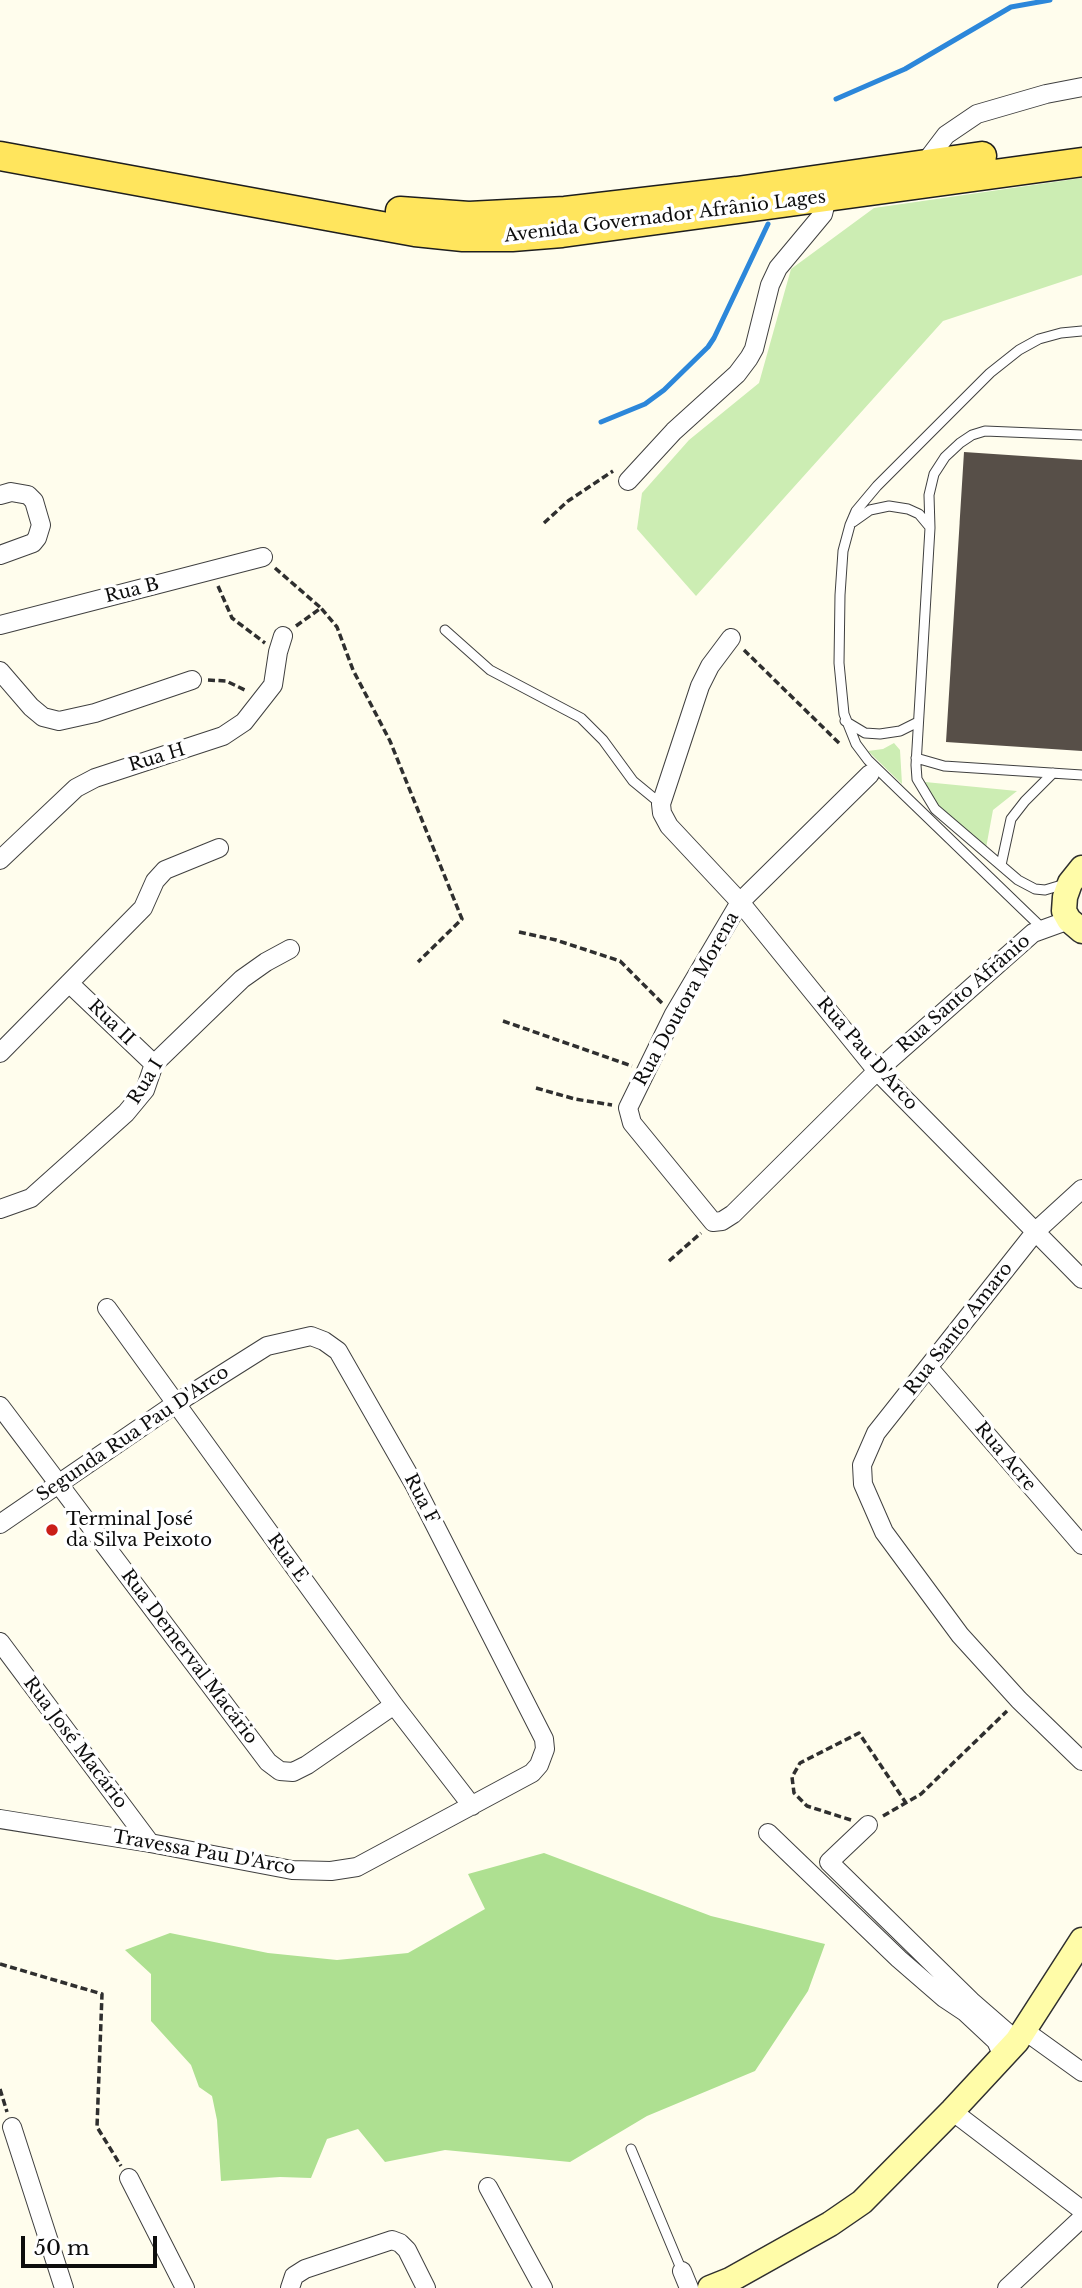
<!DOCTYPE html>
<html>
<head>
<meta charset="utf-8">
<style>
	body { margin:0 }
	#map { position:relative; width:1082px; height:2288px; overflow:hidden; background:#fffded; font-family:"Libre Baskerville",serif }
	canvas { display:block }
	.scale { position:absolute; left:21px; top:2236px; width:136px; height:32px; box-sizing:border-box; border:4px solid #0d0d0d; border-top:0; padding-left:9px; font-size:21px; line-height:24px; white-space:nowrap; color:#0d0d0d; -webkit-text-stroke:5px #fff; paint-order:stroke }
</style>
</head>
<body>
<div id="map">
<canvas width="1082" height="2288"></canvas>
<div class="scale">50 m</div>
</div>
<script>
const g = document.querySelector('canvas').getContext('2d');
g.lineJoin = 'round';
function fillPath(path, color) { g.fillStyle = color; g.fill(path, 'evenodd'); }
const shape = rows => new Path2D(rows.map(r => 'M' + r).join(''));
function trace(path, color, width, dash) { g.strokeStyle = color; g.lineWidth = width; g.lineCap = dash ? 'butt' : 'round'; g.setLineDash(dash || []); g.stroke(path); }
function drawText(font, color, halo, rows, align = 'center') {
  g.font = font + ' "Libre Baskerville",serif'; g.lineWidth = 7; g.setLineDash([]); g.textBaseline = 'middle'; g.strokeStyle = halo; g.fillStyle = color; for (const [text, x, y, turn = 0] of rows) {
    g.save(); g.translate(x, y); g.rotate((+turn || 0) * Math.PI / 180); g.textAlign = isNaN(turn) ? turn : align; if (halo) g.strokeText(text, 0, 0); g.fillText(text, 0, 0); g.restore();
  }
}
fillPath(shape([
	[1082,178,1082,275,943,321,696,596,637,529,642,493,689,440,759,383,791,269,874,208],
	[894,743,900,750,902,784,868,751,883,749],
	[925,782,1017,791,993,810,986,848,933,802,922,785]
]), '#ccedb3');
fillPath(shape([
	[544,1853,711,1916,825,1944,808,1991,755,2071,647,2116,570,2162,445,2150,385,2162,358,2129,327,2139,311,2178,280,2177,221,2181,217,2120,212,2096,199,2087,191,2065,151,2021,151,1974,125,1950,170,1933,268,1953,337,1960,408,1953,485,1909,468,1874]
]), '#aee091');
trace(shape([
	[836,99,905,69,1011,7,1050,0],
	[601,422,645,404,664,390,708,347,714,338,768,224]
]), '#2c87da', 5);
fillPath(shape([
	[964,452,1082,460,1082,751,946,742]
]), '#574f48');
const lane = shape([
	[853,522,870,510,889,506,908,509,919,514,929,526],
	[445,630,490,670,581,718,603,740,633,781,661,804],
	[845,721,865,733,880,734,900,731,918,722],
	[916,758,944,766,1082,775],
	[1001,865,1011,819,1025,801,1053,773],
	[1065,884,1045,890,1035,889,1018,880,935,809,917,779,916,765,930,528,929,495,934,474,945,457,960,443,972,435,985,431,1082,435],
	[1042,928,868,760,856,744,844,714,839,663,840,595,843,551,850,525,856,511,877,486,990,373,1019,350,1039,339,1061,333,1082,331],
	[631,2149,682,2271]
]);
const street = shape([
	[924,164,946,135,977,114,1046,94,1082,87],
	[628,481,674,431,737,374,749,358,754,349,770,285,778,268,823,214,827,198],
	[0,495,11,492,28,495,34,501,41,525,37,538,33,543,0,555],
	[0,625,263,557],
	[731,638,710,666,700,686,661,804,662,813,669,826,740,902,877,1071,1082,1279],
	[0,671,31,707,43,717,59,721,95,713,192,680],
	[870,774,740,902,674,1014,628,1108,632,1123,713,1222,722,1221,733,1214,877,1071,1033,933,1069,920],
	[0,860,76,788,95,778,223,736,244,722,273,685,278,652,283,636],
	[69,983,154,1064],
	[0,1053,143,908,155,881,165,870,219,848],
	[1082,1189,1036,1231,876,1433,862,1465,863,1484,884,1532,960,1635,1019,1700,1082,1761],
	[0,1209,31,1198,126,1113,145,1090,154,1064,242,979,266,962,290,949],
	[107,1308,394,1705,472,1806],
	[929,1368,1082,1545],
	[0,1406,268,1762,280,1771,293,1772,307,1765,394,1705],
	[0,1524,175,1404,267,1346,311,1336,324,1341,338,1351,414,1484,544,1739,545,1749,539,1765,532,1773,357,1867,331,1871,292,1870,150,1843,0,1819],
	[0,1642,150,1843],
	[868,1825,829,1862,971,2001,1017,2041],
	[768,1833,899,1959,944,1998,965,2012,996,2041,1003,2056],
	[1025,2031,1082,2072],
	[952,2111,1082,2210],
	[12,2127,64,2288],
	[129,2178,185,2288],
	[488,2187,543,2288],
	[682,2271,689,2288],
	[290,2288,294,2276,305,2269,392,2240,400,2243,407,2250,426,2288],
	[1007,2288,1082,2218]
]);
const secondary = shape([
	[1082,868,1070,883,1065,897,1064,911,1069,920,1082,931],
	[710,2288,730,2280,830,2224,862,2202,952,2111,1017,2041,1082,1940]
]);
const primary = shape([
	[0,156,354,221,415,232,463,237,512,237,562,233,1082,162],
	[400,211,469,216,565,211,737,191,982,156]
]);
trace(lane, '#404040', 11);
trace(street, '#404040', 20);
trace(secondary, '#2f2f2f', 27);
trace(primary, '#1e1e1e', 31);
trace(shape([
	[544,523,568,501,613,471],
	[275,568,321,608],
	[218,586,232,618,265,643],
	[296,626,321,608,337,627,353,670,390,741,462,919,418,962],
	[744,650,841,745],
	[208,680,226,681,247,691],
	[519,932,556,940,620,961,662,1003],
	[503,1021,632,1066],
	[536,1088,575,1099,612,1105],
	[669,1261,701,1233],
	[883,1816,921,1794,1007,1711],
	[851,1820,807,1806,794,1793,792,1777,800,1763,859,1733,906,1803],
	[0,1964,102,1994,97,2127,121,2166],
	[0,2089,7,2112]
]), '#2f2f2f', 3.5, [7, 3.5]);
trace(lane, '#fff', 9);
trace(street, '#fff', 18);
trace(secondary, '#fffca8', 24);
trace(primary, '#ffe55d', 28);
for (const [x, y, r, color] of [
	[52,1530,7,"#ca1e18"]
]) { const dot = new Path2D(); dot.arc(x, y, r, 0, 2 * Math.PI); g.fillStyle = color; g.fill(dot); trace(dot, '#fff', 2.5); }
drawText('18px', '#0d0d0d', '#fff', [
	["Avenida Governador Afrânio Lages",665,217,-7],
	["Rua B",132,591,-14],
	["Rua H",157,758,-17],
	["Rua Santo Afrânio",964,994,-41],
	["Rua Doutora Morena",687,999,-61],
	["Rua II",111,1023,44],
	["Rua Pau D'Arco",867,1054,49],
	["Rua I",146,1082,-58],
	["Rua Santo Amaro",959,1329,-52],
	["Segunda Rua Pau D'Arco",133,1434,-34],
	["Rua Acre",1005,1457,50],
	["Rua F",421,1499,63],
	["Rua E",287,1558,54],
	["Rua Demerval Macário",189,1657,53],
	["Rua José Macário",75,1743,53],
	["Travessa Pau D'Arco",204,1853,10]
]);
drawText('18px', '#0d0d0d', '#fff', [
	["Terminal José",66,1520],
	["da Silva Peixoto",66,1541]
], 'left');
</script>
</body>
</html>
